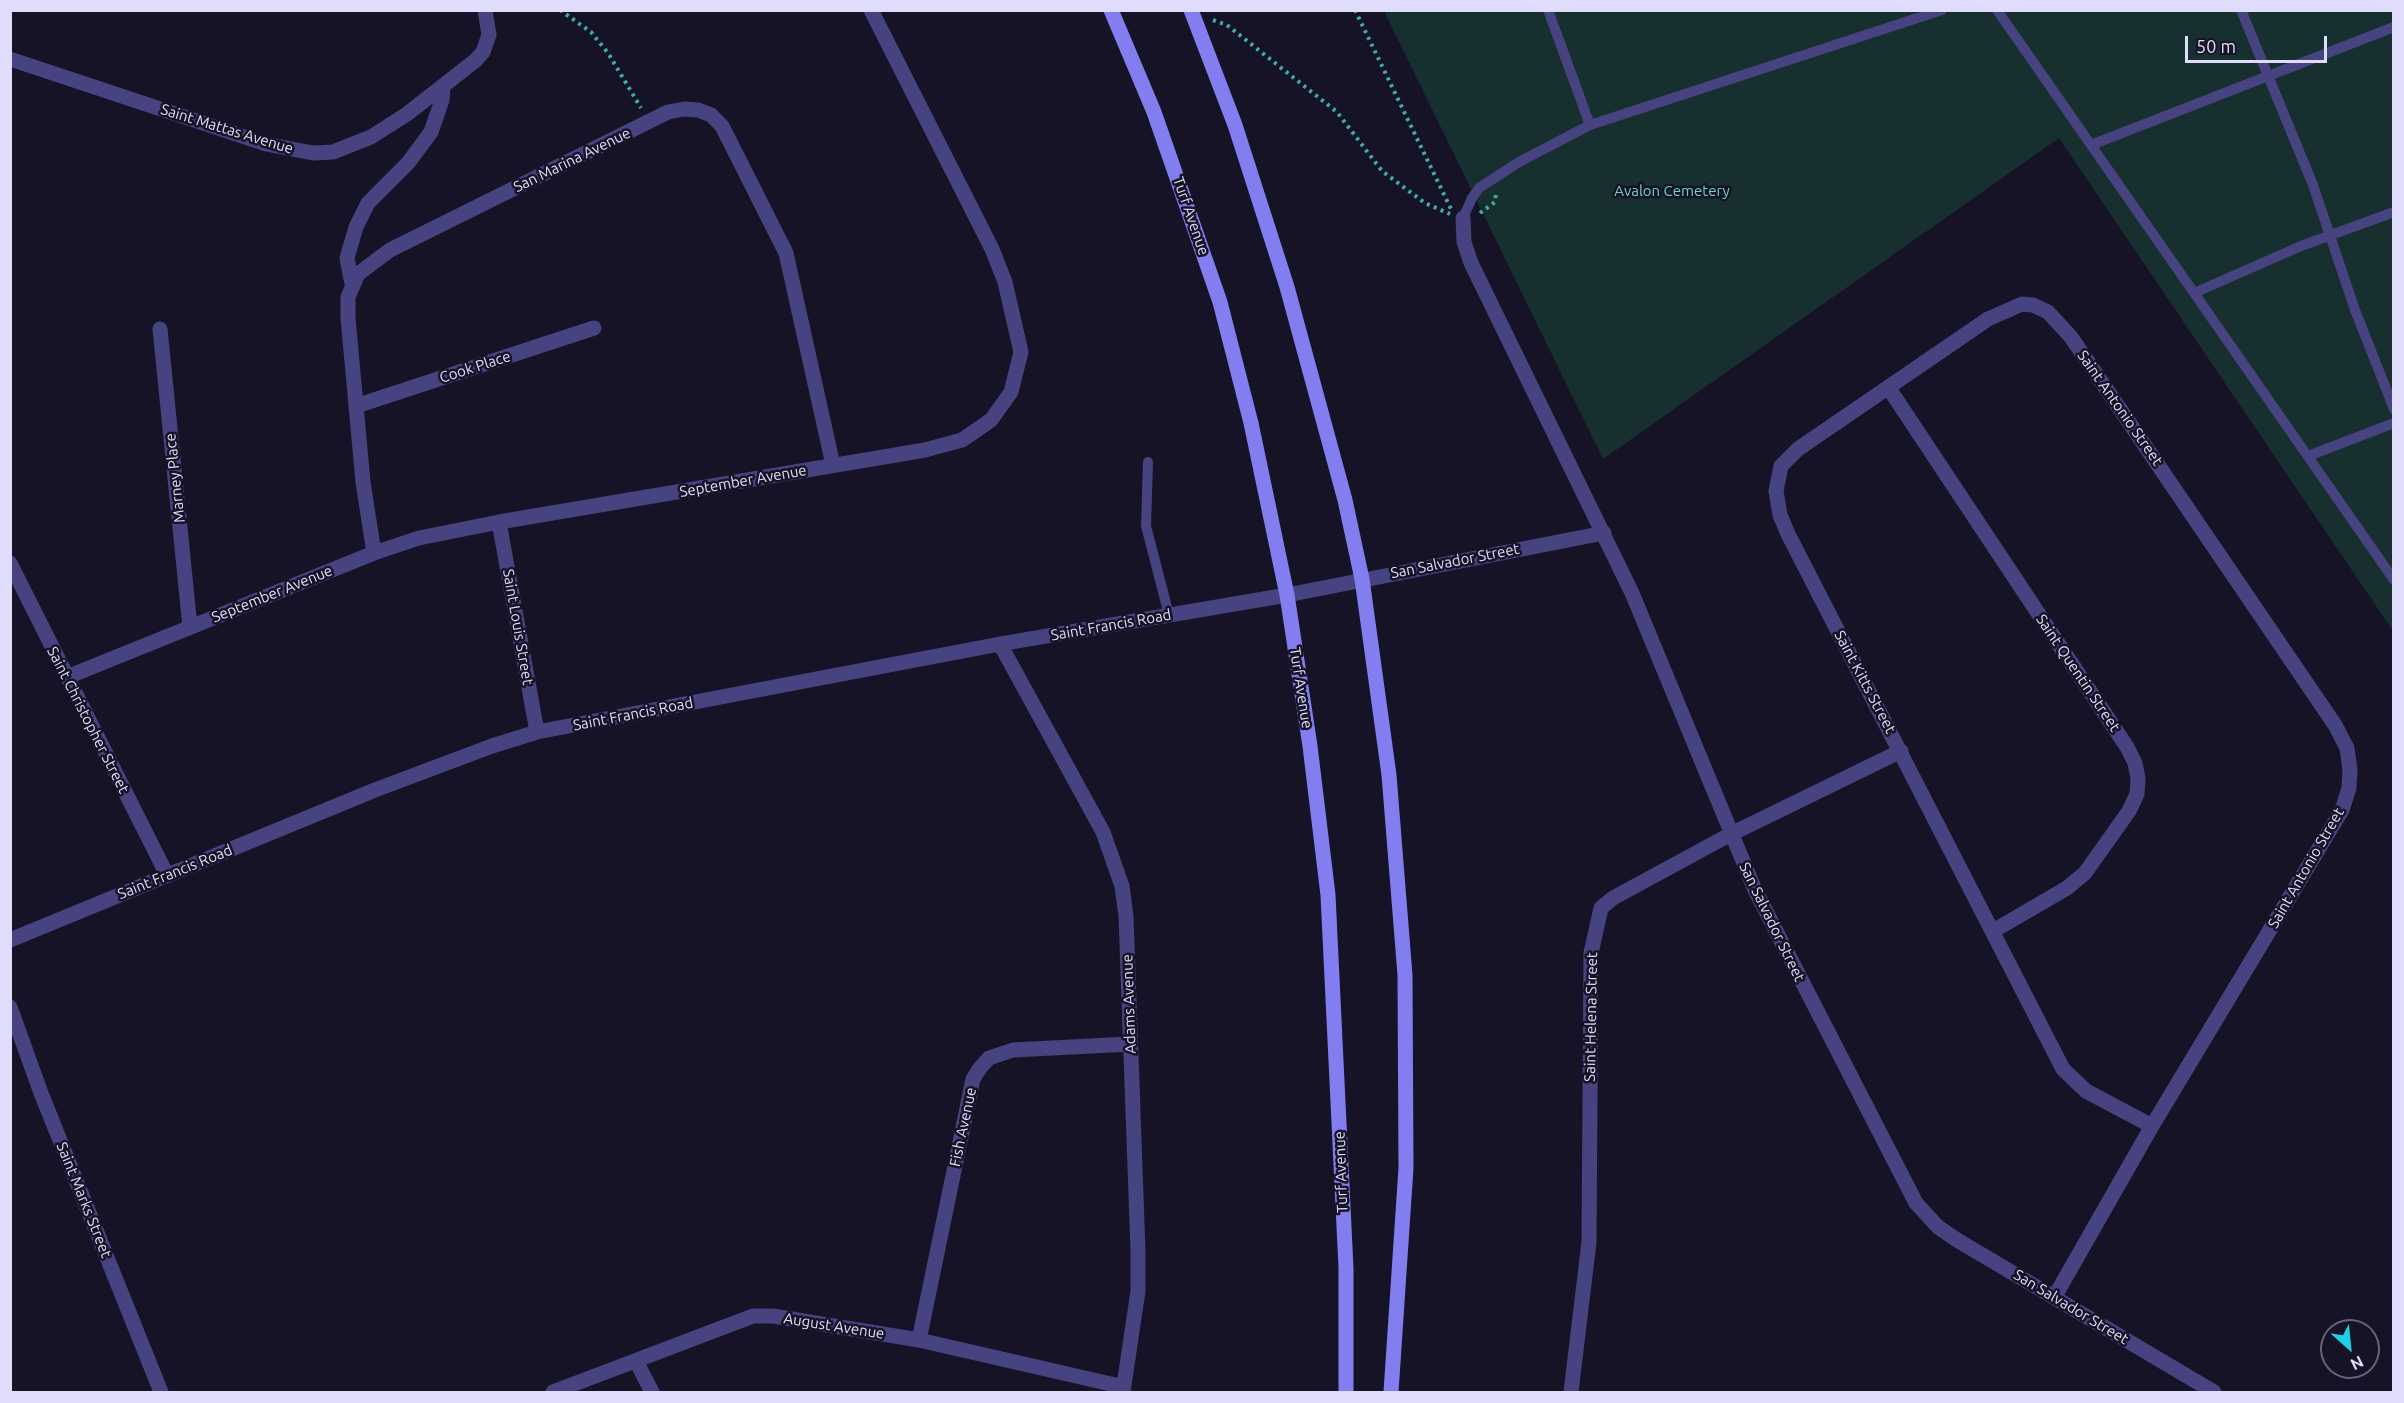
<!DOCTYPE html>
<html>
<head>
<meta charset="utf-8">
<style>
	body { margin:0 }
	#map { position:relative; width:2404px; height:1403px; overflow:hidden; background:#161327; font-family:Ubuntu,sans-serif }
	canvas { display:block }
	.frame { position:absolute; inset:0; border:12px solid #e0dcfb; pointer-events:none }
	.north { position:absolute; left:2320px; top:1319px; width:60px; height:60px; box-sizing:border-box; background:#161327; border:2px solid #67637c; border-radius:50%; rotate:153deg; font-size:16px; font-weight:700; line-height:24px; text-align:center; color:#e0dcfb }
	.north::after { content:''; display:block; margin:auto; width:21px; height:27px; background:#1ecfe5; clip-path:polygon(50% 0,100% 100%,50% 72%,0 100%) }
	.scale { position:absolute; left:2185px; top:36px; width:142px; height:27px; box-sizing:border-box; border:3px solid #e0dcfb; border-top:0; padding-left:8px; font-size:18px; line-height:21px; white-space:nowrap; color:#e0dcfb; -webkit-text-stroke:4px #161327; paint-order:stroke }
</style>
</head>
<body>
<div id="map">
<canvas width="2404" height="1403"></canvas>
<div class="frame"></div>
<div class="north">N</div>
<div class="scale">50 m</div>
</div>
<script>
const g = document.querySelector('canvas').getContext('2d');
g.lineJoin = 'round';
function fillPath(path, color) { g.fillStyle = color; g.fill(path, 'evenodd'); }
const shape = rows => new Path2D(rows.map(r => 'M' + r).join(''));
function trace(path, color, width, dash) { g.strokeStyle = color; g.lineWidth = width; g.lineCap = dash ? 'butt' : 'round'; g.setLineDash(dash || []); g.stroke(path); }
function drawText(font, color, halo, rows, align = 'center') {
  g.font = font + ' Ubuntu,sans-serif'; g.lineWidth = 5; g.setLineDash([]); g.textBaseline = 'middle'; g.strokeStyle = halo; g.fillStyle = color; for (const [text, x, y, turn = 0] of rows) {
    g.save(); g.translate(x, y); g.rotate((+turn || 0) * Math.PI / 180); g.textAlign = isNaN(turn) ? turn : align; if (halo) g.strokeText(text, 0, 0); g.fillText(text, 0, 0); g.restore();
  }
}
fillPath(shape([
	[1384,11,2393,11,2393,631,2059,138,1603,459]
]), '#17302f');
trace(shape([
	[560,10,591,32,608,53,641,108],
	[1355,10,1451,209],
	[1213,20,1227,25,1337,112,1382,171,1425,203,1450,214],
	[1480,213,1495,202,1496,193]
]), '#3eada8', 4, [3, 4.5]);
trace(shape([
	[1548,10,1590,125],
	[1997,10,2394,580],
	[2241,10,2313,185,2355,310,2394,409],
	[2091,145,2394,27],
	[1463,218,1472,198,1479,188,1519,162,1590,125,1942,10],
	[2194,293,2301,246,2394,212],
	[2308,456,2394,423],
	[1148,462,1146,526,1169,615]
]), '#464380', 10);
trace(shape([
	[10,59,266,144,313,153,333,152,371,137,407,114,476,60,483,52,489,35,485,10],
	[1463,218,1464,242,1471,263,1632,593,1755,890,1916,1203,1938,1227,1957,1240,2214,1392],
	[352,284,347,258,356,227,368,203,408,163,431,132,442,100,443,86],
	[160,329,190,627],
	[1888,387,2127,747,2135,763,2138,778,2137,794,2129,811,2085,873,2067,888,1993,931],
	[356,406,594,328],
	[499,522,537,732],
	[374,553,363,482,348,318,348,297,358,274,390,250,668,112,684,109,698,110,711,115,722,126,786,253,833,465],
	[10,563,167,875],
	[1000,644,1103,832,1122,886,1126,916,1138,1251,1138,1291,1123,1392],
	[67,677,374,553,419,538,499,522,925,450,962,440,991,420,1011,392,1021,352,1005,282,992,249,871,10],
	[10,940,375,790,492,746,537,732,1000,644,1287,595,1604,533],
	[10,1007,41,1093,161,1392],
	[2055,1296,2152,1126,2342,810,2349,788,2350,770,2347,748,2335,725,2071,337,2048,312,2033,305,2022,304,1988,319,1798,449,1781,466,1776,491,1780,515,1788,534,2063,1069,2086,1091,2152,1126],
	[919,1340,973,1079,980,1068,989,1058,1013,1050,1130,1044],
	[636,1361,652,1392],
	[553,1392,753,1316,773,1316,919,1340,1124,1387],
	[1571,1392,1589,1242,1591,953,1601,908,1613,898,1731,834,1901,751]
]), '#464380', 15);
trace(shape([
	[1111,10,1154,112,1220,302,1251,423,1287,595,1310,746,1328,895,1346,1268,1346,1392],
	[1191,10,1235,125,1287,287,1345,500,1362,579,1389,775,1405,975,1406,1168,1391,1392]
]), '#827ef0', 15);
drawText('15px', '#e0dcfb', '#161327', [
	["Saint Mattas Avenue",227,129,17],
	["San Marina Avenue",572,160,-26],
	["Turf Avenue",1191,216,71],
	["Cook Place",475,367,-18],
	["Saint Antonio Street",2120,408,55],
	["Marney Place",175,478,-96],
	["September Avenue",743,481,-10],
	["San Salvador Street",1455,561,-11],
	["September Avenue",272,594,-22],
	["Saint Francis Road",1111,625,-10],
	["Saint Louis Street",518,627,80],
	["Saint Quentin Street",2078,673,56],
	["Saint Kitts Street",1865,682,62],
	["Turf Avenue",1301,688,81],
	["Saint Francis Road",633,714,-11],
	["Saint Christopher Street",88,720,63],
	["Saint Antonio Street",2306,868,-60],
	["Saint Francis Road",175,872,-22],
	["San Salvador Street",1772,922,64],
	["Adams Avenue",1129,1004,-92],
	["Saint Helena Street",1591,1017,-89],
	["Fish Avenue",963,1127,-78],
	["Turf Avenue",1341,1172,-92],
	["Saint Marks Street",84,1200,68],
	["San Salvador Street",2071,1307,31],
	["August Avenue",834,1326,9]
]);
drawText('15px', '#70d4bc', '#161327', [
	["Avalon Cemetery",1672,191]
]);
</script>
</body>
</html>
